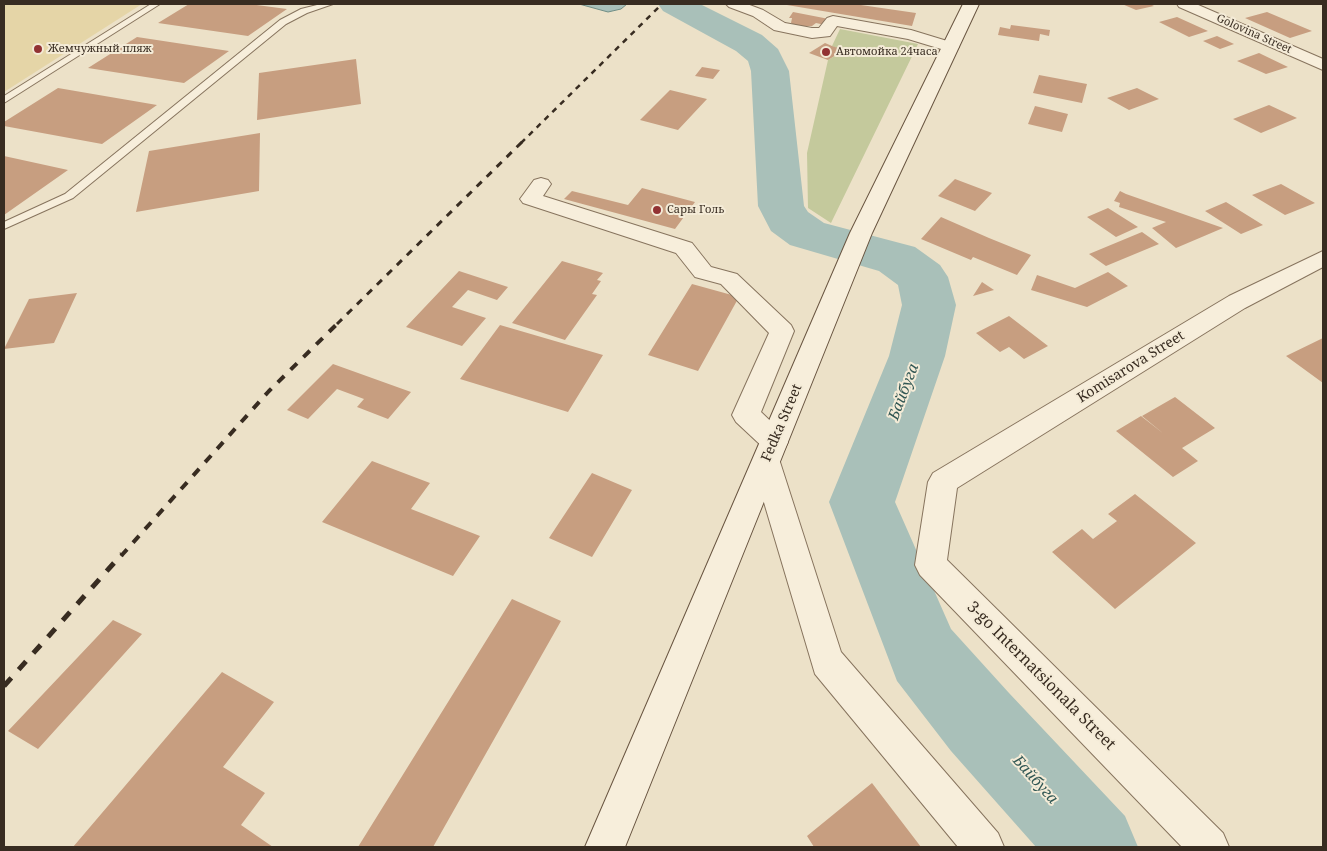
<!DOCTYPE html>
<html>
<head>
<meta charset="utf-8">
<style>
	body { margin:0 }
	#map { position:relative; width:1327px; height:851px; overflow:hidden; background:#ece1c8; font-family:"Noto Serif",serif }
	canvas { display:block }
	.frame { position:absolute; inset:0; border:5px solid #382c21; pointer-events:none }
</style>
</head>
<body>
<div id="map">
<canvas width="1327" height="851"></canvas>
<div class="frame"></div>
</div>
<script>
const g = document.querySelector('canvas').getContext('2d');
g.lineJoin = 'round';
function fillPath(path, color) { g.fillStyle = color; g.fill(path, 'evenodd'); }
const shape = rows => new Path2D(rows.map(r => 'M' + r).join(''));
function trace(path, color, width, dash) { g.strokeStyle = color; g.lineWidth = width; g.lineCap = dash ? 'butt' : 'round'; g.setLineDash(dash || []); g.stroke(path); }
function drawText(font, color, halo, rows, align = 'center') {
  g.font = font + ' "Noto Serif",serif'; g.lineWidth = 4; g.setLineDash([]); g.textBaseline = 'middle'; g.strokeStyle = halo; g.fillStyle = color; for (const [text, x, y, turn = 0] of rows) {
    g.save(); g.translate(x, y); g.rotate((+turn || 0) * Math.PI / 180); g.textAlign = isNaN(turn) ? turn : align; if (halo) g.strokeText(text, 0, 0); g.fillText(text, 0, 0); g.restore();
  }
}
fillPath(shape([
	[840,29,918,44,831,223,808,208,807,153,828,60,843,51,832,46]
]), '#c4c99c');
fillPath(shape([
	[5,4,142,4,4,92]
]), '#e5d5a7');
const water = shape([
	[579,4,627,4,621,9,608,12,579,4]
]);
fillPath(water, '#a9c0b9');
trace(water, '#708e86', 1);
fillPath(shape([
	[658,4,700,4,762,35,778,49,789,71,804,206,808,212,824,223,915,247,940,265,948,277,956,305,945,356,895,502,951,629,1009,693,1125,816,1138,847,1036,847,951,751,897,681,829,502,889,356,902,305,898,285,879,271,790,245,771,231,758,206,751,71,748,61,736,51,663,11,658,4]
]), '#a9c0b9');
fillPath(shape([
	[189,4,249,4,287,9,248,36,158,23],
	[781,4,854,4,916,13,912,26],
	[1122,4,1150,4,1154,6,1136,10],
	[793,12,829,19,825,25,816,23,812,26,800,26,794,25,791,23,792,18,789,18],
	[1267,12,1312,31,1290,38,1245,18],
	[1177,17,1208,31,1189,37,1159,22],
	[1011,25,1050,30,1049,36,1040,34,1039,41,998,35,1000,27,1010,29],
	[1217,36,1234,44,1220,49,1203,41],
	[137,37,229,51,184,83,88,68],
	[825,43,832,46,844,50,828,60,809,53],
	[1259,53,1288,67,1266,74,1237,61],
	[356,59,361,104,257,120,259,73],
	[702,67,720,70,713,79,695,76],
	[1039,75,1087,84,1082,103,1033,93],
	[58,88,157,105,102,144,4,126,4,122],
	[1137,88,1159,99,1129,110,1107,98],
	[670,90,707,99,678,130,640,120],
	[1269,105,1297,118,1261,133,1233,119],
	[1035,106,1068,114,1062,132,1028,124],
	[260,133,259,191,136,212,149,151],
	[4,156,68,170,4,215],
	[955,179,992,193,975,211,938,196],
	[1281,184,1315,203,1285,215,1252,195],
	[642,188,695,202,675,229,564,199,572,191,628,205],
	[1120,191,1126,194,1223,228,1176,248,1152,228,1166,222,1119,207,1120,203,1114,201],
	[1226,202,1263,225,1241,234,1205,211],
	[1108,208,1138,227,1116,237,1087,217],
	[941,217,989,238,1031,255,1017,275,973,257,971,260,921,239],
	[1142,232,1159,244,1106,266,1089,254],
	[562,261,603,273,597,280,601,281,592,294,597,295,565,340,512,323],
	[459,271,508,287,497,300,468,290,452,307,486,318,462,346,406,327],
	[1108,272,1128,286,1087,307,1031,290,1037,275,1075,288],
	[982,282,994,290,973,296],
	[692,284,739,297,698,371,648,355],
	[77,293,54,343,4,349,29,299],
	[1009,316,1048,346,1024,359,1009,347,1000,352,976,333],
	[500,325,603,355,568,412,460,379],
	[1323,338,1323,383,1286,356],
	[333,364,411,392,388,419,357,407,364,399,337,389,308,419,287,410],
	[1175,397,1215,428,1182,448,1198,461,1173,477,1116,431,1141,416,1164,434,1142,416],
	[372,461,430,483,411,509,480,536,453,576,322,522],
	[592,473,632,490,592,557,549,538],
	[1135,494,1196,543,1115,609,1052,552,1082,529,1093,539,1117,521,1108,514],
	[512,599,561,621,433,847,358,847],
	[113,620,142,634,38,749,8,731],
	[222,672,274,702,223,767,265,793,241,825,273,847,73,847],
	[872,783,921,847,814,847,807,836]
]), '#c79e80');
const lane = shape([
	[151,4,160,4,4,103,4,96,151,4],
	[321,4,333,4,307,13,286,24,73,198,4,229,4,222,65,194,280,20,301,9,321,4]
]);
const street = shape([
	[726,4,747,4,763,10,785,23,812,28,819,28,827,18,833,16,911,30,957,44,959,47,951,52,908,39,837,26,830,36,812,38,774,30,753,16,729,7,726,4],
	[1177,4,1196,4,1323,59,1323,70,1179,7,1177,4],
	[541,178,548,180,551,184,543,196,692,243,711,267,737,274,791,325,794,331,761,412,784,434,788,442,784,450,774,453,780,462,841,652,998,833,1004,847,958,847,815,674,752,462,756,454,766,450,736,422,732,415,769,333,721,284,695,277,676,253,523,203,520,199,523,195,534,180,541,178],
	[1323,251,1323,267,1245,308,957,488,947,560,1223,833,1229,847,1182,847,920,575,915,565,928,482,933,473,1229,296,1323,251]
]);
const secondary = shape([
	[963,4,979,4,872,233,625,847,585,847,850,233,963,4]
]);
trace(lane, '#87745e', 2);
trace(street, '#87745e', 2);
trace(secondary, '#695541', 2);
fillPath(lane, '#f7eedb');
fillPath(street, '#f7eedb');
fillPath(secondary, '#f7eedb');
trace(shape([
	[521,143,662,4]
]), '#382c21', 2.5, [5.5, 5.5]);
trace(shape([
	[337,324,523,141]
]), '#382c21', 3, [7, 7]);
trace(shape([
	[121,556,269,391,338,323]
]), '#382c21', 4, [9, 9]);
trace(shape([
	[4,686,122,554]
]), '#382c21', 5, [11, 11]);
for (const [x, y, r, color] of [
	[38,49,5,"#923233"],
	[826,52,5,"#923233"],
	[657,210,5,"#923233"]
]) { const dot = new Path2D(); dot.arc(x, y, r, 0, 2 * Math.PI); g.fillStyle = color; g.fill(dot); trace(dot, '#f4ebd7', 2); }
drawText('11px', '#382c21', '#f4ebd7', [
	["Golovina Street",1254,34,24]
]);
drawText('11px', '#382c21', '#f4ebd7', [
	["Жемчужный пляж",48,49],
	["Автомойка 24часа",836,52],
	["Сары Голь",667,210]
], 'left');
drawText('14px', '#382c21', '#f4ebd7', [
	["Komisarova Street",1131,367,-32],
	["Fedka Street",782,423,-67]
]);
drawText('italic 15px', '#315754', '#f4ebd7', [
	["Байбуга",904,392,-69],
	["Байбуга",1035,780,48]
]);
drawText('16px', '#382c21', '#f4ebd7', [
	["3-go Internatsionala Street",1041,676,45]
]);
</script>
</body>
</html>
